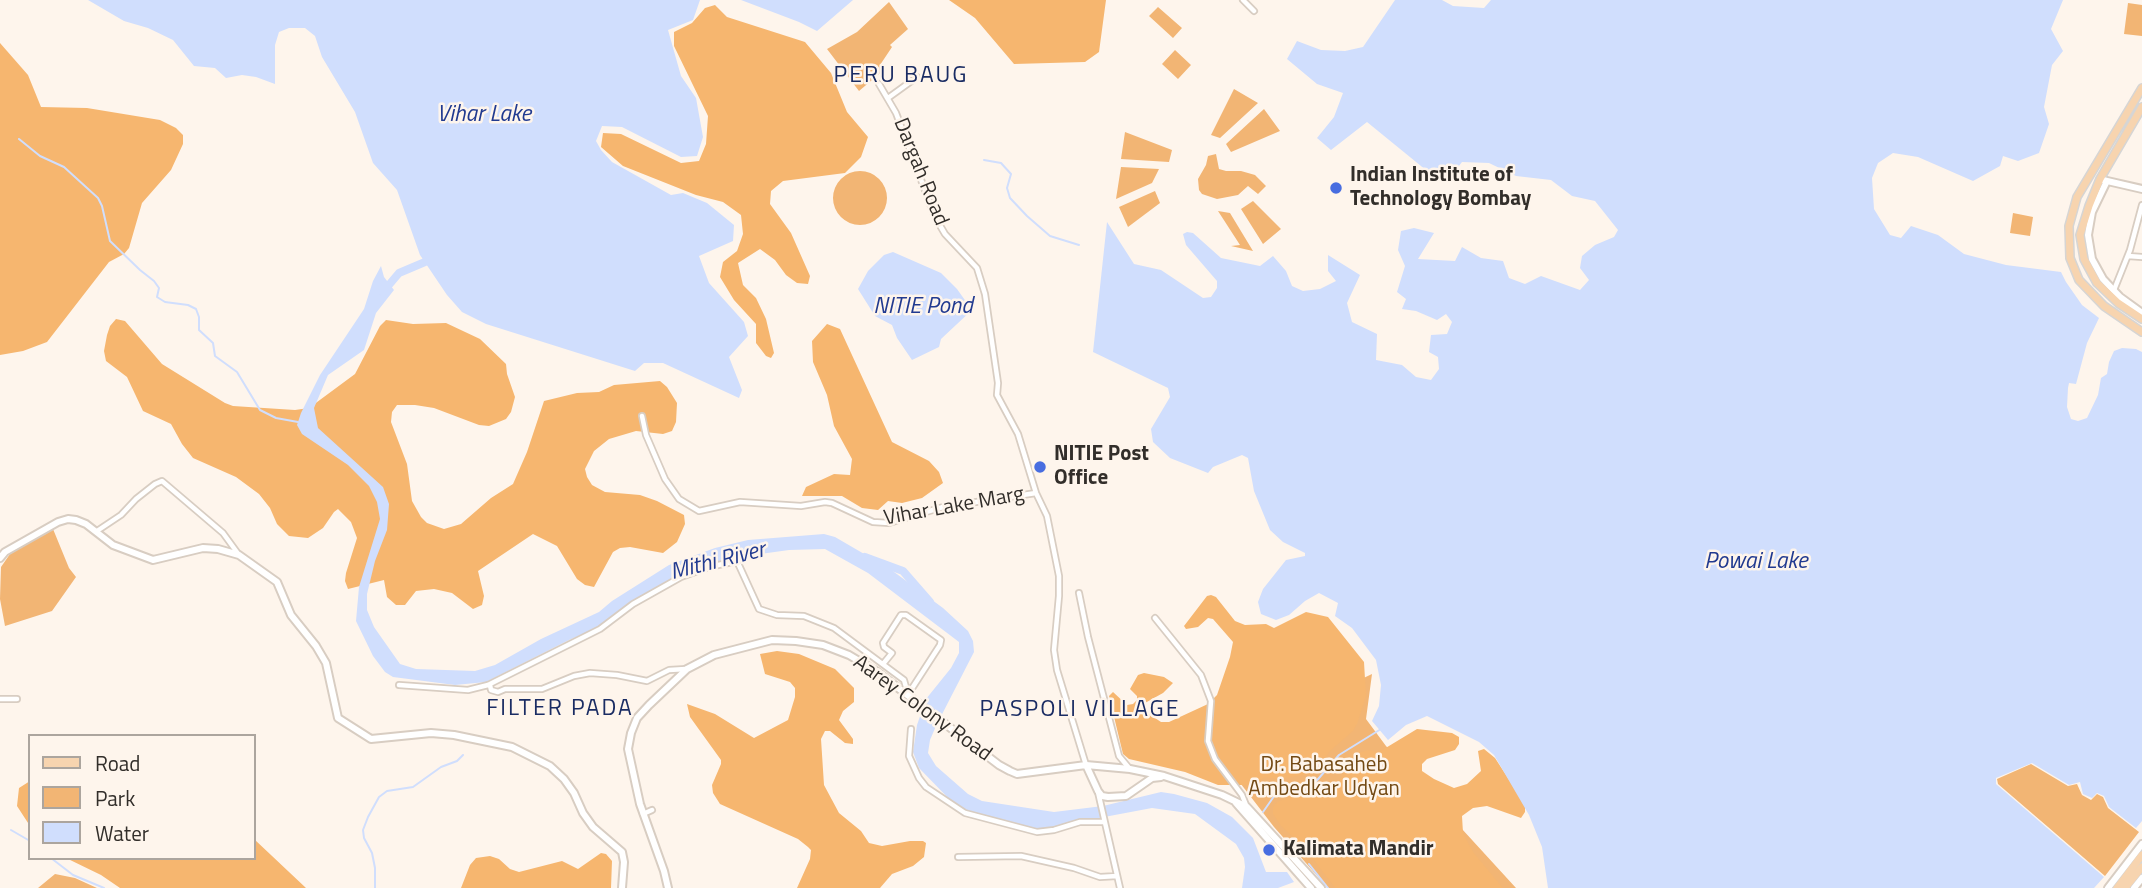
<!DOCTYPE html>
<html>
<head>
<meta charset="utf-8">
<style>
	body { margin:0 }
	#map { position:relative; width:2142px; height:888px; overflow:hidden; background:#fef5ec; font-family:"Titillium Web",sans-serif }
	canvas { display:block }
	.legend { position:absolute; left:28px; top:734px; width:228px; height:126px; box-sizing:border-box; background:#fef5ec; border:2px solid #aca59e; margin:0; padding:9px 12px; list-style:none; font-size:21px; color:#322e2a }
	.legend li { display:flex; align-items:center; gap:14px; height:35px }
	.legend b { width:35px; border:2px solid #aca59e }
</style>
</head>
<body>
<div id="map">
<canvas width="2142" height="888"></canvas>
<ul class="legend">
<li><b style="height:9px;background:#f7d4af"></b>Road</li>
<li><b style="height:19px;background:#f2b574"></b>Park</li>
<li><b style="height:19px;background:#d0defd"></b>Water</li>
</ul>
</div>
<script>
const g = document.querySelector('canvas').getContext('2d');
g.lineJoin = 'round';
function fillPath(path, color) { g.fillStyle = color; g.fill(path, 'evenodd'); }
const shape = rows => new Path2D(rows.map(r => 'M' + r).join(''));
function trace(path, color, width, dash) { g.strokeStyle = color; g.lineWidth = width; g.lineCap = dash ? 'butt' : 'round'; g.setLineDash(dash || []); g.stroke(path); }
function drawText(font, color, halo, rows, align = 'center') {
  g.font = font + ' "Titillium Web",sans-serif'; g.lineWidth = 5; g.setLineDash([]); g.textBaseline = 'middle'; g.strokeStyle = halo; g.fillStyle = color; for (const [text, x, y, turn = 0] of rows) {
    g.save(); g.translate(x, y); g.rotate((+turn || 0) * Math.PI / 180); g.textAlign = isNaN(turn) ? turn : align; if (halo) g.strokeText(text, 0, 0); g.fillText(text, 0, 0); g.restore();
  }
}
fillPath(shape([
	[889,2,908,29,890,45,892,47,880,65,885,69,859,91,827,49,857,32],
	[2128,3,2142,5,2142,36,2124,34],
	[1158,7,1182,28,1173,38,1149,16],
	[1175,50,1191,65,1178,79,1162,64],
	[1234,89,1258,103,1220,138,1211,135],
	[1264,109,1280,131,1231,152,1226,144],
	[1125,132,1172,150,1169,162,1121,159],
	[1216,154,1219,169,1226,171,1241,171,1255,175,1266,186,1258,194,1248,186,1238,195,1217,199,1202,194,1199,190,1198,179,1206,165,1208,156],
	[1121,167,1159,169,1152,183,1116,199],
	'833 198a27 27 0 1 1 54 0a27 27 0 1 1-54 0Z',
	[1155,191,1160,203,1128,227,1119,207],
	[1253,201,1281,229,1263,244,1241,209],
	[1218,211,1230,213,1253,251,1231,246,1240,245],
	[2013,213,2033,217,2030,236,2010,233],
	[53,529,69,568,76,577,52,611,5,626,0,599,1,567,10,554],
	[1372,674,1366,719,1386,746,1516,888,1328,888,1274,827,1224,762,1332,693],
	[2031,764,2068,786,2077,784,2082,795,2091,800,2097,794,2103,797,2108,808,2139,832,2105,876,1998,784,1997,779],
	[55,874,75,878,97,888,38,888]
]), '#f2b574');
fillPath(shape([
	[949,0,1106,0,1099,52,1085,62,1014,64,975,18],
	[715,5,727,17,805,42,831,73,847,112,868,137,861,157,845,173,783,181,771,191,770,204,791,233,810,276,808,284,797,283,786,275,775,260,760,249,738,263,743,285,756,298,766,319,774,353,771,358,766,356,756,343,756,324,734,300,720,277,723,262,737,251,743,234,741,215,723,202,696,195,623,166,601,147,603,133,621,134,681,163,699,161,706,144,708,116,674,46,674,32,692,23,705,8],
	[0,43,28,75,41,107,87,108,160,120,176,128,183,135,183,144,171,170,142,203,129,248,124,254,109,262,47,342,23,351,0,355],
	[116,319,125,321,162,364,225,403,233,406,295,410,309,408,355,374,380,326,386,320,413,324,446,323,480,339,506,364,507,374,515,397,511,412,506,419,489,426,479,425,434,408,415,405,397,405,392,412,391,422,407,464,412,501,421,517,427,523,444,529,461,524,491,498,513,484,527,452,544,401,577,393,599,392,614,385,660,381,667,387,677,403,676,422,672,431,663,434,636,431,609,439,594,451,585,469,587,477,592,485,605,492,640,495,657,501,684,515,685,524,677,542,663,553,630,547,620,548,613,552,594,587,585,585,577,579,557,546,533,534,478,571,484,596,482,605,473,609,452,593,434,589,416,591,405,605,396,605,387,597,384,580,348,589,345,581,346,573,357,538,351,522,338,509,334,512,323,528,308,538,289,536,277,524,270,508,259,494,236,477,193,458,182,444,171,424,143,411,127,377,106,361,104,351,107,335,110,326],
	[827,324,840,329,892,442,929,461,939,472,943,483,922,498,902,503,888,501,878,510,862,508,842,496,802,496,806,487,834,474,850,475,852,459,834,426,827,395,813,362,812,341],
	[1211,595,1216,597,1235,621,1245,625,1266,624,1274,628,1306,612,1328,617,1364,662,1366,696,1357,724,1353,731,1330,751,1318,769,1312,774,1278,779,1265,777,1253,785,1218,785,1185,772,1129,759,1123,754,1109,696,1113,692,1127,705,1133,704,1137,700,1137,696,1130,689,1138,675,1144,673,1164,677,1173,683,1163,693,1145,703,1149,714,1161,722,1169,722,1208,704,1217,695,1230,657,1233,642,1213,619,1208,618,1198,627,1186,629,1184,626,1207,596],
	[777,651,799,654,835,669,854,688,854,702,843,711,839,720,853,739,853,744,845,743,830,731,825,731,821,739,824,785,839,813,861,831,869,843,882,846,910,841,923,841,926,843,924,857,913,866,892,874,880,888,797,888,810,859,811,850,808,847,798,839,720,804,713,793,712,785,721,764,721,760,690,717,687,704,715,714,754,738,788,720,795,697,795,688,790,682,765,674,760,654],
	[1417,729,1452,733,1459,737,1459,744,1455,750,1427,759,1422,764,1422,771,1434,779,1454,788,1467,784,1481,771,1478,751,1484,749,1495,758,1525,804,1525,812,1521,818,1487,806,1473,808,1462,816,1463,833,1473,852,1503,888,1335,888,1303,846,1281,826,1273,814,1273,807,1277,802,1291,797,1334,792,1350,759,1355,754,1368,750,1379,752],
	[30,781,30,826,17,806,19,788],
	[254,839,306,888,120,888,101,875,66,858,197,860,199,858,254,858],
	[601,853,606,854,612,861,611,888,461,888,470,865,476,858,490,856,499,859,510,869,519,872,562,861,578,869]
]), '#f6b66f');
fillPath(shape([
	[88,0,700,0,693,20,668,30,681,76,696,98,703,137,697,156,681,157,622,127,602,126,596,141,601,150,612,162,671,195,683,193,707,203,734,225,733,241,699,256,709,283,744,322,748,336,729,357,742,390,739,398,663,363,644,363,635,371,486,324,462,312,447,295,420,255,397,190,373,163,355,112,322,57,315,36,305,28,289,28,279,32,275,45,275,84,256,77,242,75,226,78,215,68,194,66,173,40,148,28,124,21],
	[741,0,853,0,817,31,799,22],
	[1395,0,1442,0,1453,6,1484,8,1491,0,2063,0,2051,29,2063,51,2052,65,2044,107,2049,124,2039,153,2018,161,2003,156,2000,166,1973,181,1918,157,1893,153,1878,163,1872,178,1874,209,1890,235,1901,238,1911,226,1938,235,1964,254,2006,265,2061,272,2066,282,2082,305,2099,318,2087,343,2076,384,2069,383,2068,388,2067,407,2071,419,2078,421,2087,418,2098,395,2101,378,2107,374,2109,362,2114,351,2122,348,2136,349,2142,352,2142,821,2136,828,2109,807,2104,796,2097,793,2092,798,2083,794,2080,782,2069,785,2032,763,1996,778,1996,784,2104,877,2094,888,1548,888,1542,847,1529,815,1494,755,1479,742,1427,716,1406,725,1388,740,1372,721,1379,706,1381,685,1376,660,1352,628,1335,616,1338,603,1319,593,1305,601,1289,615,1276,620,1261,614,1258,602,1263,589,1286,560,1305,556,1305,553,1283,542,1270,530,1254,491,1248,458,1242,455,1213,467,1208,473,1170,458,1153,442,1151,429,1170,397,1168,388,1093,352,1107,222,1134,264,1161,270,1203,298,1211,297,1217,288,1217,281,1186,245,1183,234,1187,232,1193,233,1221,258,1260,266,1273,256,1286,271,1292,286,1303,291,1320,289,1336,281,1328,271,1328,255,1360,275,1347,303,1352,322,1377,334,1376,360,1402,365,1416,377,1431,380,1439,369,1438,357,1429,352,1431,335,1447,334,1452,322,1446,314,1437,320,1416,311,1402,309,1406,299,1397,292,1405,266,1398,250,1401,231,1414,228,1434,233,1418,259,1455,261,1462,247,1481,258,1503,261,1509,278,1525,284,1541,276,1580,290,1589,280,1580,268,1582,256,1595,245,1614,237,1618,230,1595,201,1572,196,1551,180,1516,176,1489,163,1462,162,1452,175,1432,175,1367,122,1331,150,1317,138,1334,117,1343,93,1317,84,1287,59,1297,41,1321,50,1345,51,1363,47],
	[893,252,941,273,957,289,972,310,941,339,939,347,912,360,897,338,892,325,875,316,858,289,868,271,884,255],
	[381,266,384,277,394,290,376,313,364,350,328,375,314,408,318,428,383,487,389,504,387,530,375,561,367,594,367,610,374,627,400,664,416,669,475,671,495,665,541,639,599,612,612,601,669,565,715,548,748,540,824,534,835,537,890,569,943,608,968,631,973,641,974,652,936,726,930,740,928,753,936,766,968,794,982,801,1054,812,1103,806,1161,792,1174,794,1207,803,1232,817,1253,838,1266,872,1287,872,1294,882,1278,888,1242,888,1245,867,1244,858,1236,844,1195,814,1152,808,1035,830,974,813,955,805,919,768,913,752,917,725,926,699,951,668,959,653,959,642,868,573,825,549,789,550,753,555,679,575,630,605,599,627,569,640,486,682,455,685,393,677,385,672,373,656,356,621,359,587,380,519,377,502,369,486,348,465,302,434,297,425,301,413,320,375,364,309,373,281]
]), '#d0defd');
trace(shape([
	[19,139,40,156,64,167,98,198,102,206,110,241,140,270,154,281,159,288,157,297,165,302,188,305,196,309,199,317,199,330,213,343,215,356,237,372,260,410,276,418,298,422],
	[984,160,1001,163,1011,174,1007,188,1010,198,1027,216,1050,236,1079,245],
	[1263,812,1277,792,1292,786,1312,786,1339,755,1381,729],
	[11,830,30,841],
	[51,858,73,875,104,888],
	[1309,864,1328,888],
	[375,888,375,868,372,853,364,838,363,830,368,817,379,797,387,791,413,787,441,767,457,761,463,755]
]), '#d0defd', 2);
trace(shape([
	[383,292,399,273,425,262],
	[865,557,903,571,930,602]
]), '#d0defd', 8);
const street = shape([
	[1243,0,1254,11],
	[879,84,896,113,935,217,945,234,977,268,985,294,998,383,997,395,1018,434,1036,493,1047,516,1059,576,1059,596,1054,650,1057,670,1086,765],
	[888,98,917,77],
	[2128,256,2142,257],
	[2114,290,2130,250,2142,205],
	[642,416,646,435,665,479,679,499,699,511,740,502,801,506,825,502,832,503,873,522,889,523,943,507,1036,493],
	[97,531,121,515,136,499,155,484,162,481,223,533,239,555],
	[1079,593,1088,637,1119,756,1129,768],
	[1155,618,1201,675,1211,701,1208,741,1215,759,1242,795,1246,805],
	[883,664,892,653,884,647,883,643,901,615,906,615,941,640,940,645,909,693],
	[399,685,468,690,488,685,600,629,633,604,681,577,709,567,737,561,759,609,777,615,804,616,834,628,904,680,908,694],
	[490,685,491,690,498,692,505,689,542,689,574,676,590,673,617,675,647,681,669,670,686,669],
	[0,699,17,699],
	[911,729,909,756,919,778,926,787,965,813,1037,832,1054,830,1080,822,1103,822],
	[1098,792,1120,888],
	[643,814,652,810],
	[958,857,1021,856,1074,868,1100,877,1117,876]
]);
const secondary = shape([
	[2103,180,2142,189],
	[2107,181,2092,212,2088,235,2092,259,2103,279,2120,297,2142,313],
	[0,558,5,552,58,522,68,519,76,520,86,524,113,545,153,560,203,548,218,549,239,555,277,582,291,615,316,646,326,663,338,718,371,739,431,733,454,735,512,747,550,766,564,779,574,793,583,813,593,827,622,852,624,862,622,888],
	[1086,765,1098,791,1102,796,1108,797,1126,796,1152,778,1161,777],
	[1236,803,1311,888],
	[668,888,664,871,640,804,628,749,631,733,637,718,649,705,687,669,714,655,772,640,796,641,823,645,849,655,876,671,999,765,1010,771,1017,774,1086,765,1130,769,1164,776,1222,795,1247,807,1321,888],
	[2108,888,2142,844],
	[2134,888,2142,878]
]);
const primary = shape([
	[2142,88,2077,197,2069,226,2070,258,2079,280,2104,306,2142,332],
	[2142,107,2100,179,2089,206,2080,235,2084,259,2097,283,2118,303,2142,319],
	[2117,888,2142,855],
	[2125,888,2142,867]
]);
trace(street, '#d8cdc2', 8);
trace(secondary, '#d8cdc2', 10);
trace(primary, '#d6d5d4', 10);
trace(street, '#fff', 4.5);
trace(secondary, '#fff', 6);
trace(primary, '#f7d4af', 7);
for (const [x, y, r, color] of [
	[1336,188,7,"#486de0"],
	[1040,467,7,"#486de0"],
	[1269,850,7,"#486de0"]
]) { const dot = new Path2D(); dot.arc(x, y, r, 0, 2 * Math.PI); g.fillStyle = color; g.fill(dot); trace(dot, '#fef5ec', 2.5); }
drawText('21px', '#322e2a', '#fef5ec', [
	["Dargah Road",920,172,68],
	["Vihar Lake Marg",954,507,-10],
	["Aarey Colony Road",922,709,36]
]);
drawText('bold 21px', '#322e2a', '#fef5ec', [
	["Indian Institute of",1350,176],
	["Technology Bombay",1350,200],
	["NITIE Post",1054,455],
	["Office",1054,479],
	["Kalimata Mandir",1283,850]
], 'left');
drawText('21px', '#734913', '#fef5ec', [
	["Dr. Babasaheb",1324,766],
	["Ambedkar Udyan",1324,790]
]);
g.letterSpacing = '2px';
drawText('23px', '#1a2c63', '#fef5ec', [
	["PERU BAUG",901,76],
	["FILTER PADA",560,709],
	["PASPOLI VILLAGE",1080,710]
]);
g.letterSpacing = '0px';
drawText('italic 23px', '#213a90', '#fef5ec', [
	["Vihar Lake",484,115],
	["NITIE Pond",923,307],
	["Mithi River",718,562,-14],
	["Powai Lake",1756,562]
]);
</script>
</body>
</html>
